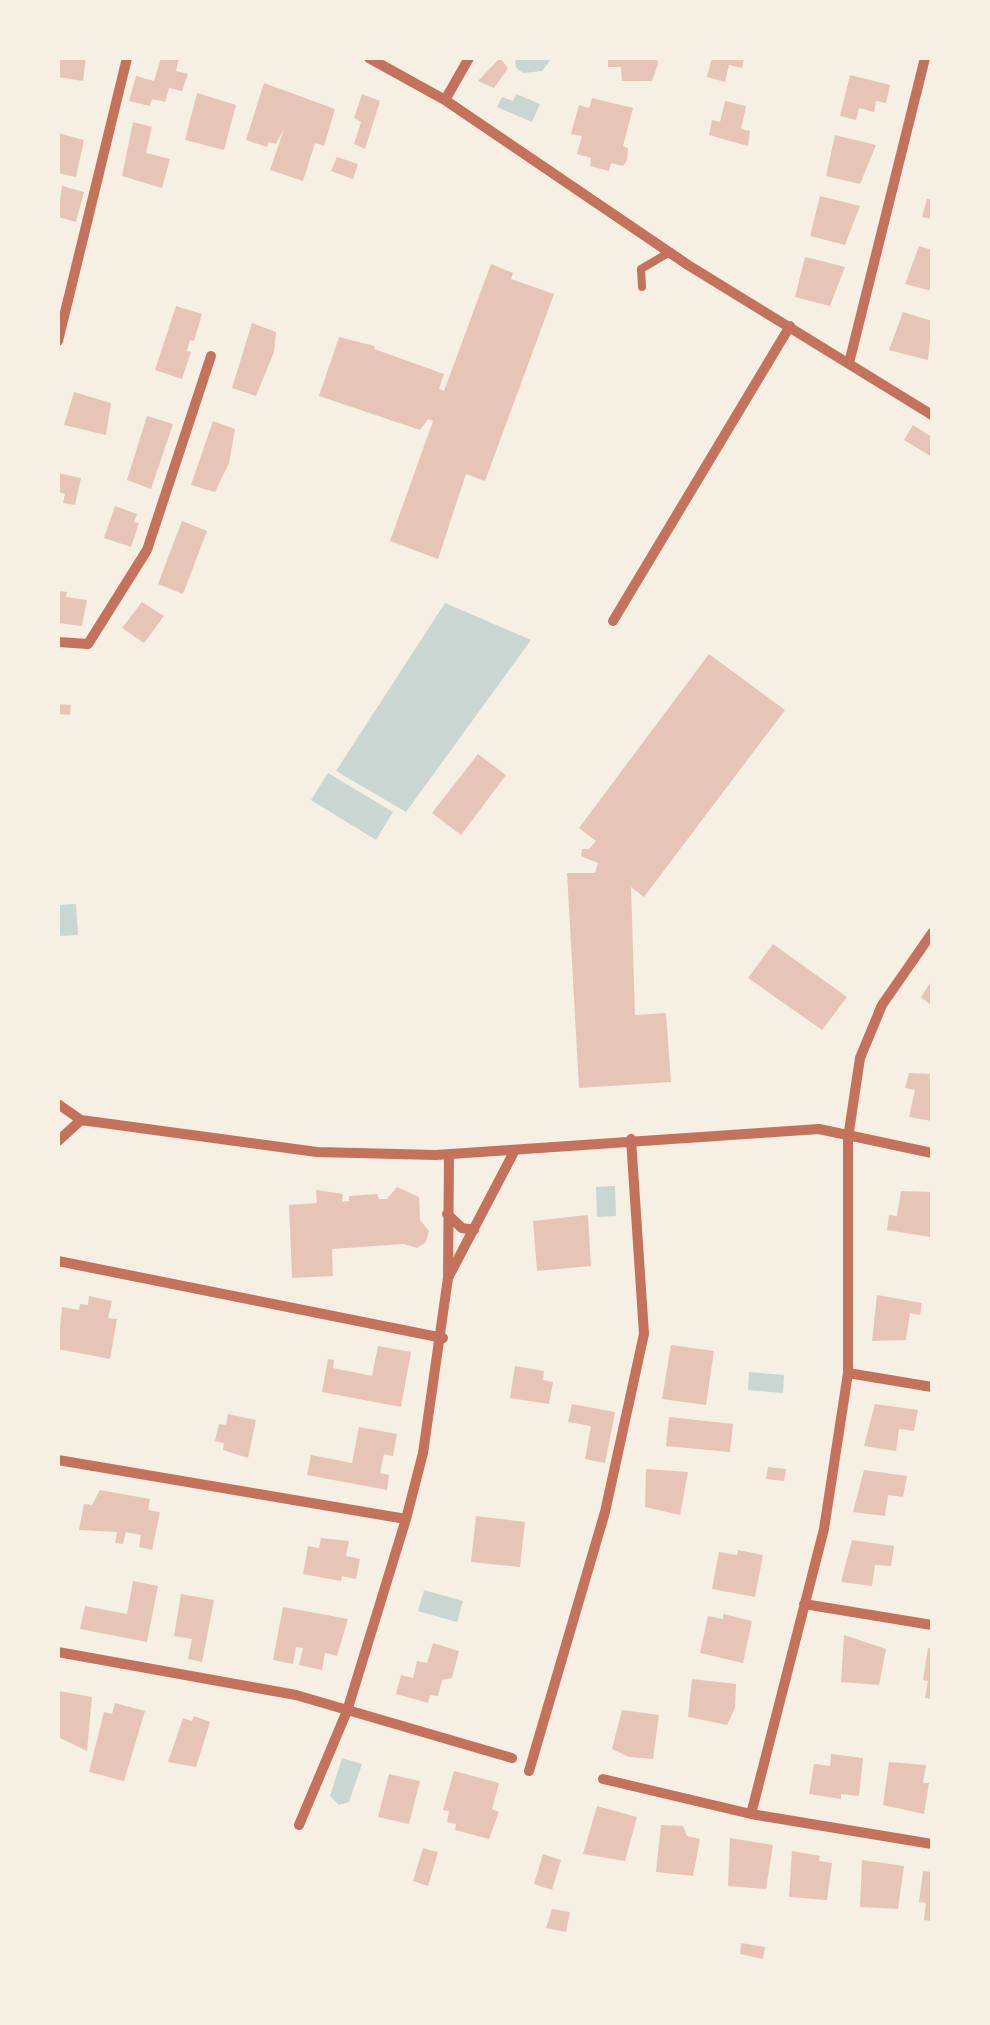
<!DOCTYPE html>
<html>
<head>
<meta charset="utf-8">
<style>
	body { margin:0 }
	#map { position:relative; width:990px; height:2025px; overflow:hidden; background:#f6efe4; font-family:"Alegreya Sans",sans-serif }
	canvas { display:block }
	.frame { position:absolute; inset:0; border:60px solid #f6efe4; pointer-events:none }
</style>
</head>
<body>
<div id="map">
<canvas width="990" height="2025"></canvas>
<div class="frame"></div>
</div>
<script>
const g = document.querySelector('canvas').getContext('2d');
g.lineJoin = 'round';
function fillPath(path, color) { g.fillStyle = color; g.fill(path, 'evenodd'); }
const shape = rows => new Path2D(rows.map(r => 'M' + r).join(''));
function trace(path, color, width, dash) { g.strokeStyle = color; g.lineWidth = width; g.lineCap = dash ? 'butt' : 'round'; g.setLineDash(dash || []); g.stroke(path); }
fillPath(shape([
	[515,58,551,58,551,59,542,71,523,73,516,68],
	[516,94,540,104,532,122,497,107,502,97,513,101],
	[445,603,531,640,406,812,336,771],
	[328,773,393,812,376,840,311,800],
	[76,904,78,935,58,936,60,905],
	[615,1186,616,1216,597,1217,596,1187],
	[749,1372,784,1375,783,1393,748,1390],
	[424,1590,463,1601,457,1622,418,1611],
	[342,1758,362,1764,349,1802,339,1805,330,1796]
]), '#c9d6d2');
fillPath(shape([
	[58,58,86,58,83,81,58,77],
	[161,58,179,58,176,71,188,74,182,91,169,88,165,102,152,99,150,106,129,101,136,76,154,81],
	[500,58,508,68,494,88,478,81],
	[608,58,657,58,658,64,652,81,622,81,621,67,608,67],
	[712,58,744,58,742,68,729,65,725,82,707,77],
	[850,75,890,85,886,103,876,101,874,112,859,108,856,120,840,116],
	[264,83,335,109,324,146,315,143,303,181,270,170,284,129,276,144,269,142,267,147,246,140],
	[197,93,236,105,224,150,185,140],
	[362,94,380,101,365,149,354,144,361,122,354,118],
	[592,98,633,108,623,146,628,148,627,160,623,166,611,163,609,171,590,166,591,158,577,154,582,136,571,134,579,105,589,108],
	[725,101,746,106,741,129,750,131,748,146,709,135,712,120,720,122],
	[133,122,152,127,146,153,170,159,162,188,122,176],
	[58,133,84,140,76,177,58,173],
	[835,135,876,145,860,184,826,176],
	[337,157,358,164,353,179,331,171],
	[62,186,84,192,76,222,58,217],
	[820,196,860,206,845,245,810,236],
	[927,199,932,200,932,219,922,217],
	[919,246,932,250,932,291,905,284],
	[805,257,845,267,830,306,795,297],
	[491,264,513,273,511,279,554,294,485,481,466,474,438,559,390,541,433,421,428,419,420,430,319,396,339,337,375,346,374,349,444,374,439,389,444,391],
	[176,306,202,314,194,341,190,340,187,351,191,352,182,379,155,370],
	[903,312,932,321,928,360,889,350],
	[252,323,276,332,274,352,256,396,232,388],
	[74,392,111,403,106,435,64,425],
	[147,416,173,424,151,489,127,480],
	[213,421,235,429,229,463,215,492,191,485],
	[913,425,932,437,932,457,904,440],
	[58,473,81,478,75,505,63,503,65,494,58,492],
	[115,506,137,514,134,522,139,523,131,547,104,538],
	[182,521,207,531,183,594,158,584],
	[58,591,67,592,66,597,87,600,82,626,58,623],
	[142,602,164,616,144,643,122,628],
	[709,654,785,710,644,897,631,887,635,1015,666,1013,671,1082,579,1088,567,873,595,873,598,863,581,856,582,849,589,849,596,841,579,828],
	[58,704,71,705,70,715,58,714],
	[478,754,506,775,461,835,432,813],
	[773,944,847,997,822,1030,748,978],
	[932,980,932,1006,921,997],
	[909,1073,932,1074,932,1121,909,1117,915,1090,905,1088],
	[397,1187,419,1197,420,1220,429,1231,426,1242,417,1248,404,1244,332,1249,333,1276,292,1278,289,1205,317,1203,316,1190,343,1194,342,1202,349,1201,349,1196,377,1194,379,1199,387,1199],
	[901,1191,932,1192,930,1237,887,1230,889,1215,897,1216],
	[588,1215,591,1266,537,1271,533,1221],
	[877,1295,922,1303,920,1315,910,1313,906,1340,872,1341],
	[89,1296,112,1301,108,1318,117,1319,110,1359,58,1349,62,1307,79,1310,80,1304,88,1305],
	[671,1345,714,1351,706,1405,662,1399],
	[378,1346,411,1352,401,1407,322,1392,328,1359,334,1360,333,1368,372,1376],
	[515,1366,544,1371,543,1380,553,1382,549,1404,510,1398],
	[572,1404,615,1412,605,1463,585,1459,591,1426,568,1422],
	[875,1404,918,1410,914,1431,899,1429,896,1451,864,1446],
	[228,1414,256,1420,248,1458,223,1450,224,1443,215,1441,219,1424,226,1425],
	[669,1417,733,1424,730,1452,666,1446],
	[359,1427,397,1434,393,1456,384,1454,380,1473,389,1475,387,1490,307,1475,311,1455,352,1463],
	[768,1467,786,1469,784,1481,766,1479],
	[646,1469,688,1472,680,1515,645,1507],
	[864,1470,907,1476,903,1497,888,1495,885,1516,853,1512],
	[100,1490,150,1499,148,1510,160,1512,152,1550,139,1547,141,1535,126,1532,123,1544,115,1543,117,1532,79,1530,84,1504,92,1505],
	[476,1516,525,1522,520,1567,471,1562],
	[321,1538,349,1541,346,1556,360,1559,356,1579,342,1576,341,1581,303,1574,308,1546,319,1548],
	[852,1540,894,1546,891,1566,875,1565,872,1586,841,1582],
	[738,1550,763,1555,755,1597,712,1589,719,1552,737,1555],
	[133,1581,158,1586,147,1642,80,1629,85,1606,127,1614],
	[181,1594,214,1600,202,1662,188,1659,192,1639,174,1636],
	[283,1607,348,1619,337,1656,325,1653,322,1670,299,1665,303,1648,296,1647,293,1664,273,1660],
	[723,1614,752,1621,743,1663,700,1653,708,1616,723,1619],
	[844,1635,886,1649,879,1685,841,1682],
	[433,1643,459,1651,452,1678,442,1680,438,1696,430,1695,428,1703,396,1694,401,1675,413,1678,417,1661,427,1663],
	[928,1648,932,1649,932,1699,925,1698,928,1681,923,1680],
	[692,1679,736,1684,735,1708,727,1725,688,1717],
	[58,1691,92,1697,87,1751,58,1737],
	[115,1703,145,1711,124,1781,89,1772,104,1712,112,1714],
	[622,1710,659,1715,653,1759,629,1757,612,1749],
	[194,1716,210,1722,196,1767,168,1762,183,1718,192,1721],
	[831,1754,863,1758,859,1796,841,1794,841,1799,809,1794,814,1764,830,1766],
	[889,1762,926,1765,923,1783,929,1783,924,1814,883,1805],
	[454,1771,499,1783,492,1809,499,1812,489,1839,455,1830,456,1824,447,1822,449,1811,443,1810],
	[389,1774,420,1781,409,1824,378,1817],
	[597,1806,637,1817,625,1861,583,1854],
	[661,1825,683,1826,687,1836,700,1839,693,1876,656,1872],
	[730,1838,773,1845,766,1889,728,1886],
	[423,1848,438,1852,428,1886,413,1881],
	[792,1851,820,1856,819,1861,832,1863,827,1900,789,1897],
	[543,1854,561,1860,552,1890,534,1884],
	[862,1860,904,1866,898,1909,860,1907],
	[923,1871,932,1872,932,1921,924,1920,926,1903,919,1902],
	[552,1909,570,1912,566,1932,546,1928],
	[741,1943,765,1947,763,1959,740,1954]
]), '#e6c5b7');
trace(shape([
	[642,287,641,269,670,252]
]), '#c5725c', 8);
trace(shape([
	[369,58,445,100,688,265,932,415],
	[445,100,469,58],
	[58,341,127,58],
	[849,363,925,58],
	[613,621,790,326],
	[58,642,88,644,147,550,211,356],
	[58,1104,81,1120,317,1152,436,1155,819,1129,932,1153],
	[58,1141,81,1120],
	[447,1214,462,1228,474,1230],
	[58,1261,443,1338],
	[448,1277,449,1154],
	[848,1373,932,1387],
	[58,1460,406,1519],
	[804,1604,932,1625],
	[58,1652,296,1695,512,1758],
	[529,1771,605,1512,644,1334,631,1139],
	[603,1779,751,1814,932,1844],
	[751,1814,824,1529,848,1373,848,1138,860,1058,882,1005,932,933],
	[299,1825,347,1711,406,1519,423,1453,448,1278,515,1150]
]), '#c5725c', 10);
</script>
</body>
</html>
